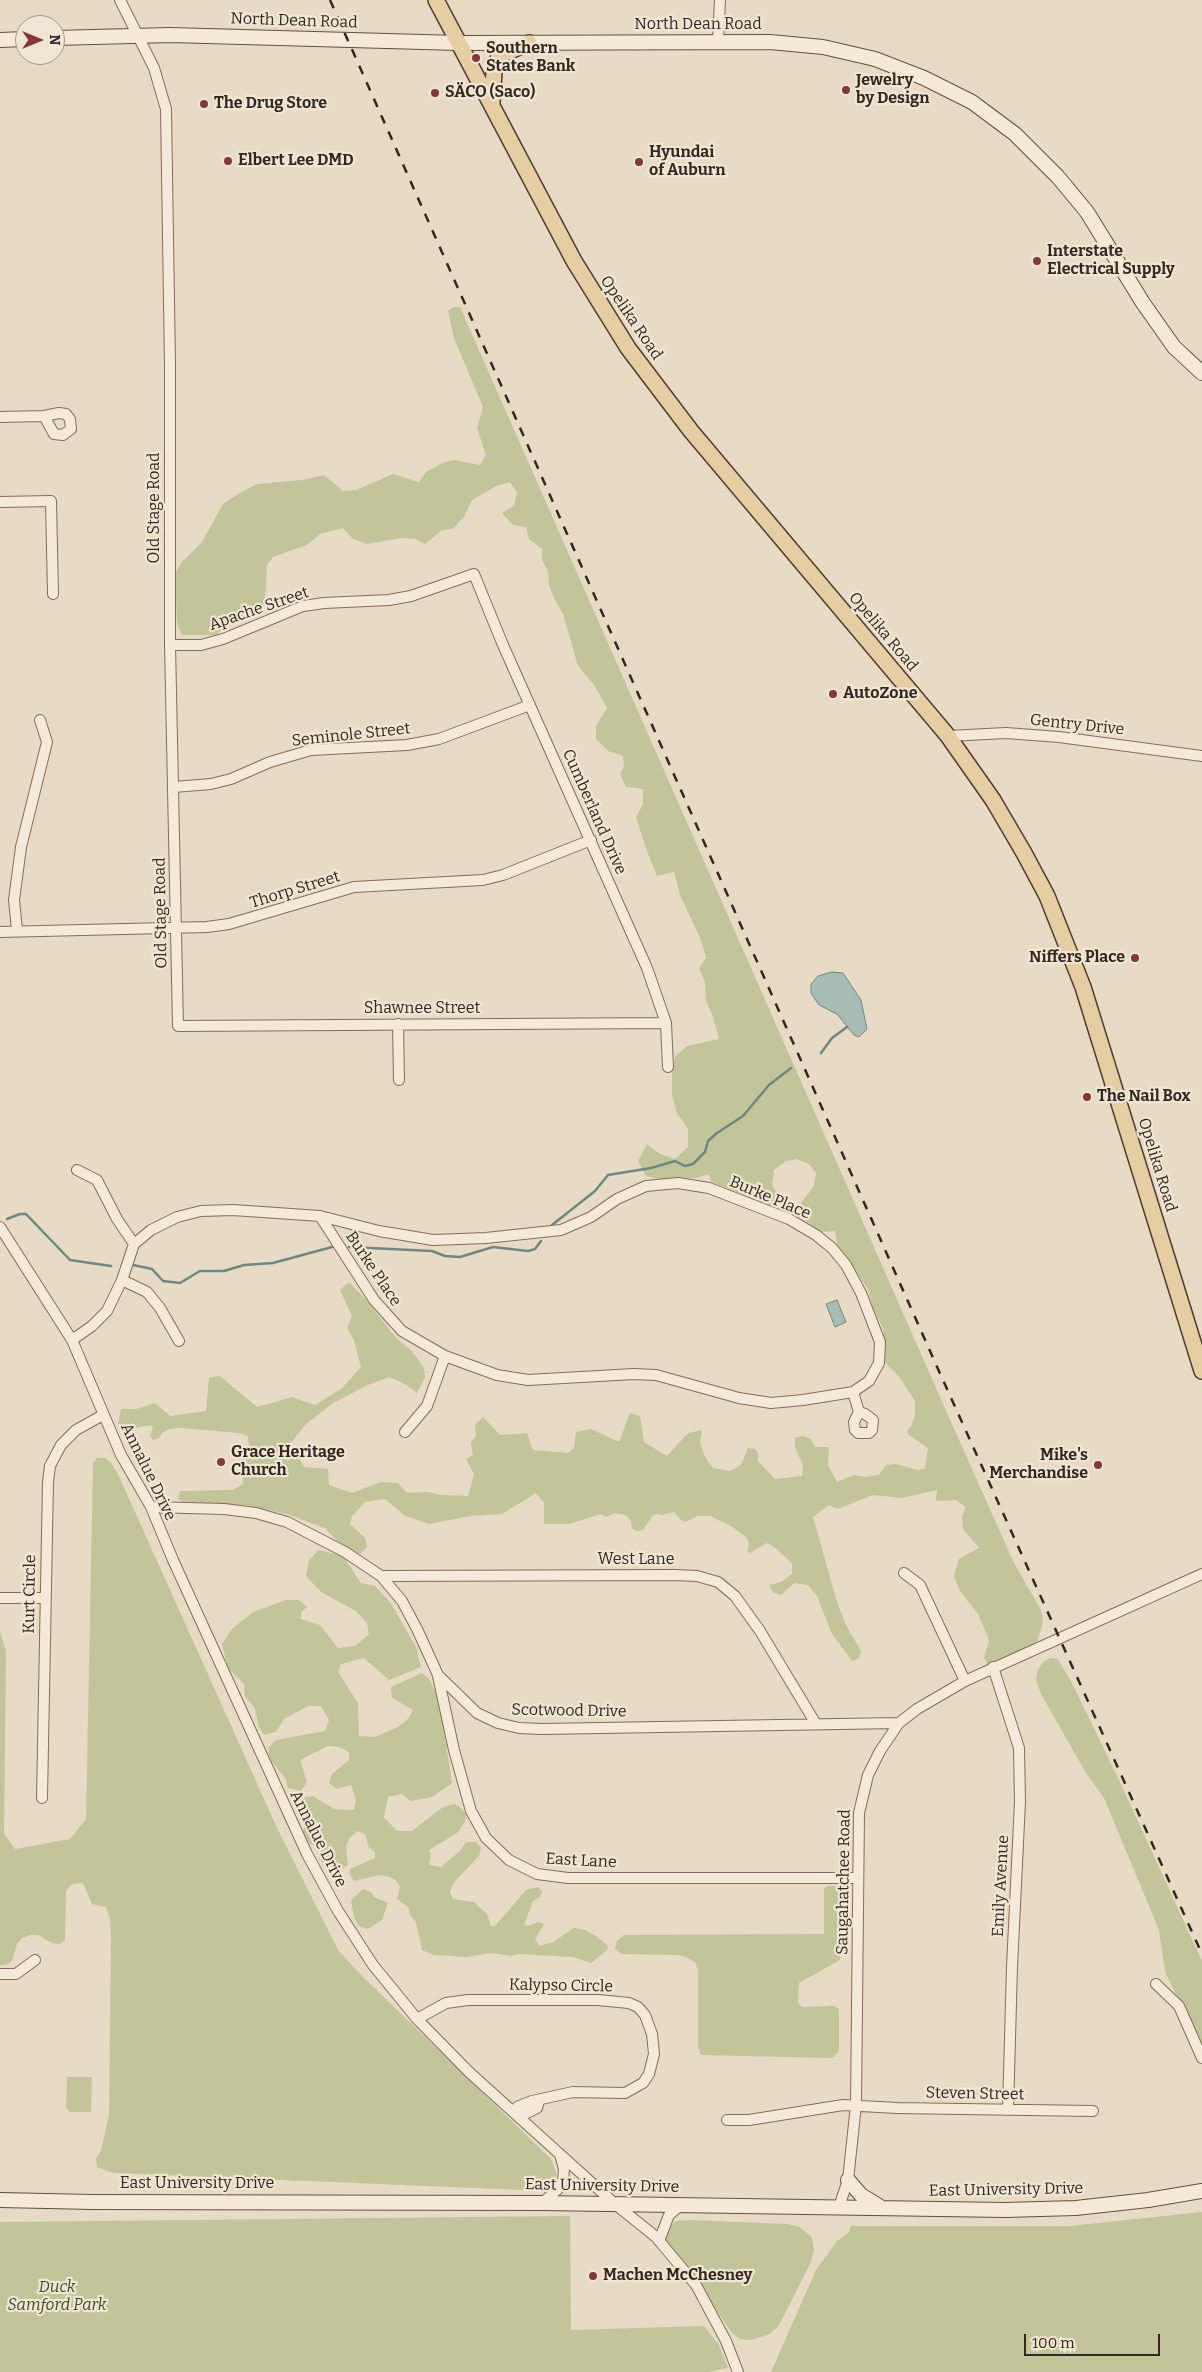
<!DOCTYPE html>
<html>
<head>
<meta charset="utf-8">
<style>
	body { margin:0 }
	#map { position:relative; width:1202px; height:2372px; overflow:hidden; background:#e8dbc5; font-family:Bitter,serif }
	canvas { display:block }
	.north { position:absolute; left:15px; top:15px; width:50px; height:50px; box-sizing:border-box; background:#f0e6d4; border:1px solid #a49a8c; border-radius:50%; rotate:90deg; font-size:14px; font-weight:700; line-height:20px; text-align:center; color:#33281f }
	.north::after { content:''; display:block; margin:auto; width:18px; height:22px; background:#88353a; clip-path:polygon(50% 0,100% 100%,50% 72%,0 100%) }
	.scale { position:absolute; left:1024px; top:2334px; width:136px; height:22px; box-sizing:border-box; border:2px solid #33281f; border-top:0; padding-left:6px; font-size:15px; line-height:18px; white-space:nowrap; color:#33281f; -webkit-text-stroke:4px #f0e6d4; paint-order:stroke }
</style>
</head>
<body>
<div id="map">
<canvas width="1202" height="2372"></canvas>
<div class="north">N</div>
<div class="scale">100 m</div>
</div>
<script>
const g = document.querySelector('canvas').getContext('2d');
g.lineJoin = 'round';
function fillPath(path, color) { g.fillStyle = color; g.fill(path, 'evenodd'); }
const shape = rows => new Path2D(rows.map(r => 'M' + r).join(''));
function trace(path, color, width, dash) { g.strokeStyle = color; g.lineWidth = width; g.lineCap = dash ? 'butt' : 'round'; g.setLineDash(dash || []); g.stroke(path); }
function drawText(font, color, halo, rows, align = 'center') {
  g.font = font + ' Bitter,serif'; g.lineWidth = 4.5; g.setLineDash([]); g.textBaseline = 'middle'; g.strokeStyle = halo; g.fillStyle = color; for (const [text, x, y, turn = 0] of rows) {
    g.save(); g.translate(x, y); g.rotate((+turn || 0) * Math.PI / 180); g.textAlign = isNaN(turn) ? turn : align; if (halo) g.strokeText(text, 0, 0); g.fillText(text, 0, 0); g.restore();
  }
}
fillPath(shape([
	[453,307,460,307,947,1413,1014,1563,1041,1610,1043,1622,1037,1642,1029,1648,997,1662,987,1664,984,1657,989,1641,988,1637,978,1614,960,1591,954,1576,959,1559,979,1548,963,1529,962,1516,966,1507,956,1500,936,1501,937,1490,902,1498,873,1495,838,1509,829,1505,813,1517,837,1602,846,1625,861,1651,859,1658,852,1661,832,1634,817,1596,808,1585,794,1583,781,1595,773,1592,769,1585,781,1582,792,1574,792,1563,774,1547,767,1543,750,1553,747,1551,749,1543,746,1537,731,1526,710,1516,698,1516,686,1522,681,1520,674,1512,662,1515,656,1514,653,1515,643,1530,636,1531,632,1528,631,1521,626,1515,615,1513,606,1517,601,1514,569,1524,544,1524,544,1503,536,1493,502,1514,470,1516,429,1524,405,1516,385,1499,365,1502,352,1516,350,1524,365,1538,367,1547,360,1554,338,1542,325,1528,287,1514,244,1505,184,1502,178,1499,180,1491,233,1490,243,1484,241,1461,249,1445,248,1436,239,1433,180,1428,169,1429,162,1433,159,1438,153,1440,150,1435,153,1429,151,1425,128,1429,118,1424,121,1409,136,1409,155,1403,170,1416,206,1411,209,1378,220,1376,257,1407,292,1397,315,1405,341,1389,361,1367,354,1340,347,1328,352,1316,340,1290,349,1282,367,1301,396,1338,412,1351,424,1368,425,1377,417,1393,407,1385,389,1377,368,1385,333,1403,305,1425,291,1443,304,1467,328,1469,329,1485,352,1493,381,1482,398,1483,407,1493,427,1492,443,1495,468,1496,474,1474,466,1459,473,1455,471,1442,476,1436,475,1425,483,1417,500,1435,527,1433,533,1450,568,1453,574,1448,576,1432,591,1429,619,1442,630,1413,640,1416,644,1442,667,1456,688,1433,702,1430,700,1443,705,1457,713,1468,730,1471,741,1465,748,1448,755,1449,758,1453,758,1461,775,1479,802,1476,803,1465,795,1448,795,1438,803,1436,811,1439,815,1447,829,1447,828,1465,837,1482,854,1475,866,1477,879,1475,886,1465,896,1464,917,1470,925,1469,928,1448,909,1435,907,1431,911,1426,915,1415,915,1401,900,1378,885,1362,883,1328,873,1308,868,1289,837,1244,835,1231,820,1232,803,1218,798,1207,814,1186,816,1173,809,1164,797,1159,786,1161,774,1170,772,1185,782,1201,778,1206,770,1208,739,1193,711,1182,709,1174,696,1178,659,1179,646,1176,638,1161,647,1144,660,1154,675,1159,688,1147,688,1129,677,1113,672,1096,672,1071,675,1057,687,1046,719,1039,712,1014,706,1001,705,982,699,968,706,958,701,940,680,895,674,872,657,876,648,854,636,817,643,804,643,789,626,787,620,774,624,766,623,756,608,751,596,739,596,726,607,708,594,685,578,666,563,614,555,600,549,585,548,571,542,560,542,549,529,539,526,527,513,525,502,513,514,506,517,493,510,482,496,486,472,500,464,517,453,529,442,530,425,544,415,539,401,538,367,544,353,539,343,528,320,534,307,545,273,557,267,565,265,602,262,615,242,618,215,635,182,635,177,624,175,574,181,563,202,542,223,504,240,493,257,484,302,480,324,475,343,491,356,490,393,474,419,482,426,472,442,463,454,460,480,465,486,455,477,428,483,407,454,338,448,311],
	[97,1458,105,1458,112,1464,117,1472,278,1830,338,1950,362,1976,551,2159,557,2175,548,2186,523,2190,113,2173,97,2167,96,2159,101,2150,109,2115,111,1937,110,1919,106,1907,92,1904,83,1883,72,1884,66,1891,65,1941,59,1944,52,1943,38,1935,30,1935,22,1938,17,1944,12,1960,8,1964,0,1965,0,1632,6,1651,4,1834,15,1849,70,1839,86,1819,93,1463],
	[319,1550,343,1556,361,1583,375,1586,390,1602,416,1647,421,1667,389,1680,364,1658,341,1664,338,1672,358,1703,359,1736,375,1737,398,1727,408,1719,413,1710,392,1698,391,1687,422,1673,429,1679,439,1699,452,1783,432,1797,410,1801,402,1794,388,1797,384,1817,397,1831,412,1831,443,1807,455,1804,461,1808,466,1814,465,1822,457,1833,429,1850,431,1854,429,1865,441,1867,460,1851,466,1842,476,1842,481,1848,479,1856,455,1881,450,1891,453,1899,474,1902,487,1914,491,1926,495,1926,526,1890,538,1887,542,1891,540,1897,533,1901,524,1925,528,1926,538,1922,544,1924,535,1939,540,1946,553,1942,574,1928,585,1930,596,1936,608,1946,607,1950,591,1963,573,1957,518,1954,511,1956,491,1953,467,1957,434,1955,422,1950,416,1922,410,1915,409,1908,397,1899,400,1887,396,1880,388,1876,379,1875,354,1881,350,1875,350,1869,375,1858,375,1852,369,1848,365,1834,357,1831,350,1838,346,1846,348,1865,339,1870,334,1866,325,1866,319,1859,319,1848,309,1843,303,1832,308,1815,300,1808,302,1798,313,1796,334,1809,354,1810,356,1800,351,1785,337,1789,329,1783,332,1774,349,1760,349,1752,339,1747,328,1746,300,1760,307,1782,301,1791,288,1788,285,1778,268,1757,269,1747,276,1740,325,1731,329,1720,321,1706,308,1706,284,1719,276,1732,264,1735,259,1727,255,1709,245,1696,244,1684,228,1668,222,1644,233,1628,253,1612,286,1600,299,1600,307,1607,301,1612,301,1619,320,1625,338,1648,355,1646,369,1634,367,1623,356,1611,321,1592,306,1576,309,1560],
	[1050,1658,1058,1659,1073,1685,1119,1780,1202,1961,1202,2048,1165,1972,1159,1930,1104,1798,1086,1773,1041,1694,1036,1680,1037,1672,1042,1663],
	[828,1886,836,1886,840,1889,840,1960,799,1983,798,2002,802,2007,833,2006,839,2009,839,2048,838,2052,832,2058,701,2055,698,2048,698,1970,695,1962,686,1957,678,1955,621,1954,615,1948,617,1941,624,1935,824,1934,824,1889],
	[363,1889,371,1892,374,1897,388,1903,382,1920,368,1929,359,1926,354,1917,351,1900],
	[67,2077,92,2077,91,2112,70,2112,66,2108],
	[1202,2212,1202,2372,771,2372,816,2270,837,2241,849,2232,851,2226,1070,2226],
	[570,2216,571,2330,704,2326,719,2345,728,2368,708,2372,0,2372,0,2222],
	[690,2220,787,2224,798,2226,812,2237,814,2251,810,2264,779,2325,770,2334,751,2340,740,2339,732,2333,705,2293,667,2244,664,2237,667,2230,676,2221]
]), '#c2c49a');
const water = shape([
	[832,972,843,973,861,1000,867,1029,859,1037,854,1035,837,1014,819,1005,811,993,811,984,818,976,832,972],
	[837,1300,846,1322,835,1327,826,1304,837,1300]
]);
fillPath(water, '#a6bcb4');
trace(water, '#6e8981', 1);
trace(shape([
	[821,1053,832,1038,847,1027],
	[7,1219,20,1214,26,1214,70,1260,111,1266],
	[552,1225,595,1191,608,1175,651,1168,675,1161,685,1166,693,1164,705,1152,708,1141,717,1133,743,1116,769,1085,791,1068],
	[349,1247,432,1251,445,1256,460,1257,493,1247,528,1251,535,1249,541,1241],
	[133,1265,152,1269,163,1281,180,1283,200,1271,224,1271,244,1265,273,1263,332,1247]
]), '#6e8981', 2.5);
const street = shape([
	[120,0,154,68,166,109,170,366,170,645,178,1026,666,1023],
	[718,41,720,0],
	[0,417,44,416,59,413,66,414,70,419,71,429,63,435,54,434,44,416],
	[0,502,51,501,53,594],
	[170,645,201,645,223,639,303,606,324,603,389,600,411,596,474,574,503,645,647,968,666,1023,668,1067],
	[948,736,1006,733,1059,737,1202,756],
	[174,787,211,784,231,779,270,762,311,750,407,745,439,739,530,705],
	[17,930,14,900,21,847,47,742,40,720],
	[0,932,207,927,229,924,354,887,483,880,503,875,591,840],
	[398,1024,399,1080],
	[77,1170,97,1180,117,1219,134,1244],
	[0,1227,72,1340,121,1455,151,1507,173,1560,307,1854,338,1911,373,1965,417,2019,469,2072,615,2204,656,2237,696,2285,726,2341,738,2372],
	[122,1280,147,1292,160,1308,179,1341],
	[72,1340,92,1326,107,1311,122,1280,134,1244,151,1230,177,1217,201,1211,233,1210,320,1216,374,1300,402,1331,445,1356,497,1375,528,1380,634,1374,656,1375,739,1398,771,1403,803,1400,853,1392,869,1381,879,1363,880,1342,861,1293,846,1265,832,1248,816,1235,789,1219,709,1188,678,1183,646,1186,617,1199,591,1217,561,1230,486,1238,433,1240,379,1231,320,1216],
	[853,1392,859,1412],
	[859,1412,865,1414,873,1420,872,1430,869,1433,858,1433,855,1430,854,1422,859,1412],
	[405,1432,427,1406,445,1356],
	[151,1507,224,1509,256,1513,287,1522,345,1552,381,1576,402,1601,417,1629,438,1675,477,1713,498,1723,519,1728,541,1729,899,1723],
	[904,1573,920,1585,965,1681],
	[381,1576,675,1575,697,1576,718,1582,735,1596,760,1631,816,1724],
	[0,1598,45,1598],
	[993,1667,1019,1748,1020,1802,1012,1967,1008,2110],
	[438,1676,454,1750,471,1811,486,1838,509,1860,537,1874,568,1878,857,1878],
	[42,1798,48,1482,50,1466,61,1445,76,1430,103,1415],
	[0,1974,16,1974,35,1960],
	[1156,1984,1179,2006,1202,2058],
	[417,2019,446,2003,468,2000,598,2000,629,2003,638,2007,645,2015,652,2034,654,2054,649,2074,643,2083,625,2093,573,2092,532,2101,517,2107,516,2113,525,2114,537,2108,539,2101],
	[727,2120,749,2120,843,2105,897,2108,1093,2111],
	[542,2203,558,2189,563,2181,564,2169,560,2154],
	[839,2207,848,2180,856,2105,859,1813,868,1775,880,1751,899,1723,917,1709,965,1681,1202,1574],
	[659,2241,669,2215,681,2205]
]);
const secondary = shape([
	[55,38,170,35,459,43,770,42,823,47,875,59,924,78,972,102,1015,134,1058,177,1087,212,1143,303,1174,347,1202,373],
	[0,40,25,39],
	[848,2180,861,2195,879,2206],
	[0,2200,93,2202,542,2203,1005,2210,1076,2208,1148,2200,1202,2191]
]);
const primary = shape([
	[436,0,574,261,628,348,691,431,948,736,993,800,1024,853,1047,896,1083,987,1202,1371],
	[492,103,494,72,498,59,505,53,529,43]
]);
trace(street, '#806e5d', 12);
trace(secondary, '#625041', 16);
trace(primary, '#4f3d31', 18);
trace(street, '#f4ead7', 10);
trace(secondary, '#f4ead7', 14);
trace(primary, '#e6cda2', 15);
trace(shape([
	[330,0,938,1369,1202,1954]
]), '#33281f', 2.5, [9, 9]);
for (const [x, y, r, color] of [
	[476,58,5,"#88353a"],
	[846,90,5,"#88353a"],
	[435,93,5,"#88353a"],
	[204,104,5,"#88353a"],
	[228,161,5,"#88353a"],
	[639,162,5,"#88353a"],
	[1037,261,5,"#88353a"],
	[833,694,5,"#88353a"],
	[1135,958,5,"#88353a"],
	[1087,1097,5,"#88353a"],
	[221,1462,5,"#88353a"],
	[1098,1465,5,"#88353a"],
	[593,2276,5,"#88353a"]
]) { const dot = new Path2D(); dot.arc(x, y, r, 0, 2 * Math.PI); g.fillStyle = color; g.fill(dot); trace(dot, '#f0e6d4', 2); }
drawText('16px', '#33281f', '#f0e6d4', [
	["North Dean Road",294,21,2],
	["North Dean Road",698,25],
	["Opelika Road",631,318,56],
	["Old Stage Road",155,508,-90],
	["Apache Street",259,609,-19],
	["Opelika Road",883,632,50],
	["Gentry Drive",1077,725,6],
	["Seminole Street",351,735,-6],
	["Cumberland Drive",594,812,66],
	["Thorp Street",295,890,-17],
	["Old Stage Road",161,913,-91],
	["Shawnee Street",422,1009],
	["Opelika Road",1157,1165,73],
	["Burke Place",770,1198,23],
	["Burke Place",373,1269,56],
	["Annalue Drive",148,1472,64],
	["West Lane",636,1560],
	["Kurt Circle",30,1594,-89],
	["Scotwood Drive",569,1711,1],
	["Annalue Drive",318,1839,63],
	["East Lane",581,1861,3],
	["Saugahatchee Road",844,1882,-89],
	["Emily Avenue",1001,1886,-87],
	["Kalypso Circle",561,1986,1],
	["Steven Street",975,2094,1],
	["East University Drive",197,2184],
	["East University Drive",602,2186,1],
	["East University Drive",1006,2190,-1]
]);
drawText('bold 16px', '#33281f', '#f0e6d4', [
	["Southern",486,49],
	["States Bank",486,67],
	["Jewelry",856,81],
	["by Design",856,99],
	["SÄCO (Saco)",445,93],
	["The Drug Store",214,104],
	["Hyundai",649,153],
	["of Auburn",649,171],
	["Elbert Lee DMD",238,161],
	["Interstate",1047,252],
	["Electrical Supply",1047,270],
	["AutoZone",843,694],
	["Niffers Place",1125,958,"right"],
	["The Nail Box",1097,1097],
	["Grace Heritage",231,1453],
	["Church",231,1471],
	["Mike's",1088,1456,"right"],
	["Merchandise",1088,1474,"right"],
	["Machen McChesney",603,2276]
], 'left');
drawText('italic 16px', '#454c29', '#f0e6d4', [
	["Duck",57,2288],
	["Samford Park",57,2306]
]);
</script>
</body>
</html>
